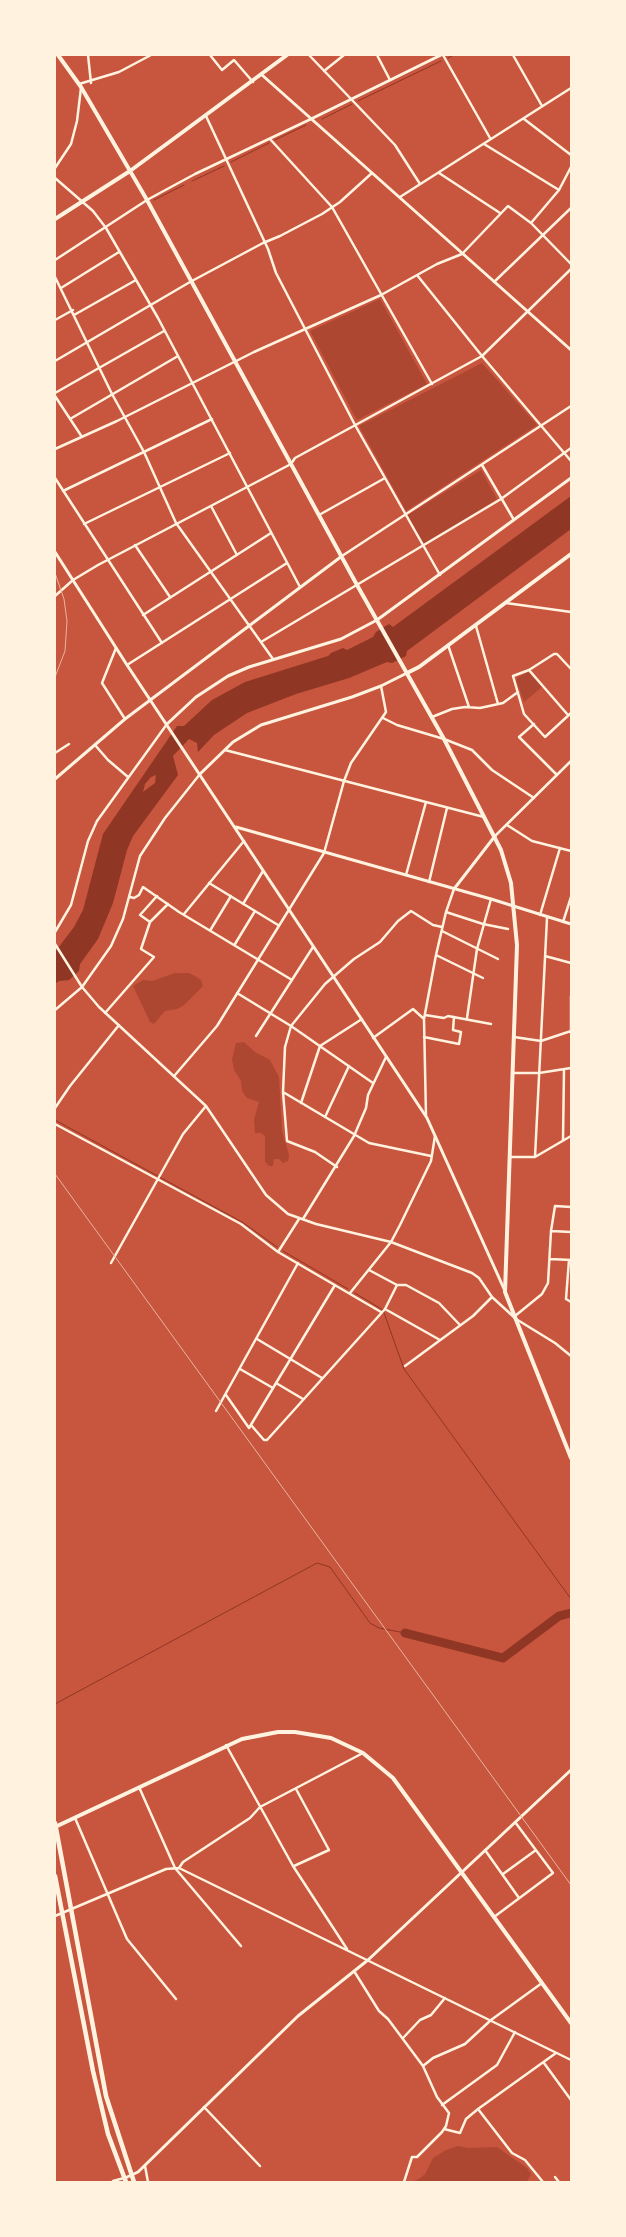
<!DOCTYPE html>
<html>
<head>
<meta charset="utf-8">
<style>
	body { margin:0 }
	#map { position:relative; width:626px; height:2237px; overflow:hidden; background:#c8553d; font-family:"IBM Plex Sans",sans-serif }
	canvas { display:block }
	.frame { position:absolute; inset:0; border:56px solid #fff3e0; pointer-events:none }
</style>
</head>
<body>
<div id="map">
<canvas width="626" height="2237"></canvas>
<div class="frame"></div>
</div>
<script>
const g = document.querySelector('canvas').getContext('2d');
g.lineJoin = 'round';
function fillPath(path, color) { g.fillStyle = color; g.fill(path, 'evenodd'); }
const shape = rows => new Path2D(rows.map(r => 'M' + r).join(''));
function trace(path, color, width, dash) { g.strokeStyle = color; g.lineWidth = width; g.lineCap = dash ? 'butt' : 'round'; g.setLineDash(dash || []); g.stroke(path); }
fillPath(shape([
	[380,299,427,384,357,420,310,331],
	[482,363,537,425,406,511,359,426],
	[481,470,497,499,423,546,406,516],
	[528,672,542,687,524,702,516,680,518,677],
	[175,973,189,973,195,976,201,980,203,986,184,1005,177,1009,165,1011,154,1024,150,1022,133,986,143,980,152,981],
	[244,1042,255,1052,270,1060,279,1077,282,1131,289,1155,288,1161,283,1163,279,1159,274,1159,273,1166,269,1166,265,1162,265,1136,261,1133,255,1133,254,1119,259,1102,247,1098,242,1091,241,1081,234,1070,232,1059,236,1043],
	[458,2146,468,2148,497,2147,527,2168,531,2174,527,2182,411,2182,419,2179,425,2174,433,2158,446,2150]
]), '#ae4732');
fillPath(shape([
	[571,496,571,529,407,651,406,656,392,663,387,662,349,678,296,694,247,713,214,735,198,752,197,743,189,739,173,756,178,775,133,836,127,850,113,903,98,939,80,964,79,971,69,980,59,981,55,984,55,952,74,927,83,910,103,834,177,726,184,726,212,700,245,682,328,656,331,653,343,648,347,650,373,637,376,632,389,624,393,627],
	[156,775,155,783,143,792,145,784,151,777]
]), '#8f3625');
trace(shape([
	[448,58,454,55],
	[358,101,441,61],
	[322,119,352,104],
	[275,140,306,125],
	[231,162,269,143],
	[192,181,224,166],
	[154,200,184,185],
	[55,1120,242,1222,277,1247],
	[283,1251,348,1289],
	[355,1293,383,1310,404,1369,571,1599],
	[55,1704,317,1563,330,1567,370,1623,379,1628,405,1633]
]), '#8f3625', 1);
trace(shape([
	[405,1633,503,1658,559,1616,571,1613]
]), '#8f3625', 9);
trace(shape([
	[88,55,91,83],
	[210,55,222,70,234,60,253,82],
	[309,55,395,145,420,184],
	[377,55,390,80],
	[443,55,490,138],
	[513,55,542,106],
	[324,71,344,55],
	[79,84,119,72,151,55],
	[206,116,268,249,276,273,355,425,440,575],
	[524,119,571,155],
	[270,139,332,207,432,384],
	[484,144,559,190],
	[55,168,71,144,77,121,81,88],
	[439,173,500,213],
	[55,178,93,211,106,228,158,318,300,587],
	[400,197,571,88],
	[531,223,559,190,571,167],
	[55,260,147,200,195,174,311,119],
	[417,275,482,356,571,461],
	[55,277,112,394,144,452,176,523,273,659],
	[494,282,571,208],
	[61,288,119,252],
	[74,315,136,280],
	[55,320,73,310],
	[55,361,190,282,263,243,280,236,322,214,340,202,372,173],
	[55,393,164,331],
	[55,396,82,437],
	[70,419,178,356],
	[55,449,117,421,254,352,381,295,437,264,462,254,508,206,531,223,571,264],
	[482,465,514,520],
	[55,478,162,643],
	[63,491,212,419],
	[211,506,237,555],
	[319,515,385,478],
	[84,524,230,453],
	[135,545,170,597],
	[342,556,571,406],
	[55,596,73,580,98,565,291,464,295,458,482,356,571,269],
	[506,603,571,612],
	[143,615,271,533],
	[476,626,498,704],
	[261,642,501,499,571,448],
	[448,645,469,707],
	[116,648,102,683,125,719],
	[127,665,287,563],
	[571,669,557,654,554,654,529,670,513,676,524,714,545,737,571,713],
	[529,670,568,715],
	[432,717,452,709,465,707,480,708,503,703,518,692],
	[383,718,397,725,444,739,472,750,492,770,534,798],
	[534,724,519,737,557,775],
	[95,745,108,760,128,777],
	[225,750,484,817],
	[55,753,69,744],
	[507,825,532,841,571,851],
	[495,836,571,761],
	[406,875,426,802],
	[429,882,447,808],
	[209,883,278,925],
	[130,897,134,898,139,895,143,887,179,912,292,980],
	[243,904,263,871],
	[446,912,483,924,508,929],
	[184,914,244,841],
	[540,915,560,848],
	[150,922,140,915,157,896],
	[563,922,571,897],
	[211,929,231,896],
	[442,931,498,959],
	[55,932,71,905,88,841,97,821,167,724],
	[55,944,82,987,99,1007,206,1106,266,1195,288,1214,316,1224,391,1242,472,1273,479,1278,492,1297,516,1319,555,1343,571,1356],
	[235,944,255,911],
	[436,955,483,978],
	[545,956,571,963],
	[237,993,291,1026,373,1083],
	[571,996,571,1033],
	[55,1010,82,987,111,946,123,919,140,856,165,818,200,774],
	[105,1013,154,957,141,949,150,922,168,904],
	[425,1015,444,1018,448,1016,491,1024],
	[467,1018,477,949,491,899],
	[256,1036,313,947],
	[424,1037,459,1044,461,1032,453,1030,454,1017],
	[514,1037,541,1041,571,1031],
	[373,1038,413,1009,424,1019],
	[512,1073,539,1073,571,1068],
	[175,1075,217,1026,324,853,344,781,351,763,386,712,381,686],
	[283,1092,369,1143,431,1156],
	[301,1103,320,1046,362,1019],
	[55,1108,70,1086,119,1025],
	[426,1116,424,1019,436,955,446,912,454,889],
	[325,1117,349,1066],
	[55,1124,241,1224,278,1252,381,1312],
	[563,1140,564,1070],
	[510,1157,535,1157,571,1136],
	[535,1157,547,918],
	[337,1167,315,1152,287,1141,283,1092,285,1047,291,1026,325,984,354,959,380,942,398,921,411,911,433,925,442,927],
	[303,1219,354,1136,366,1108,368,1095,386,1057],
	[551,1231,571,1232],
	[278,1252,299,1219],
	[550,1259,571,1260],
	[569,1260,566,1299,571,1302],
	[111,1263,183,1134,206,1106],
	[369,1270,397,1285,406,1285,439,1303,460,1325],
	[397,1285,385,1309,440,1340],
	[350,1293,391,1242,400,1225,431,1161,435,1136],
	[515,1316,542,1294,548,1283,551,1231,555,1206,571,1207],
	[257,1339,322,1378],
	[405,1366,473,1316,492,1297],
	[240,1369,273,1388],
	[276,1383,303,1399],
	[226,1395,249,1428,335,1285],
	[216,1411,298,1263],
	[251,1425,264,1440,267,1440,385,1309],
	[226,1745,293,1866,347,1949],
	[139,1787,175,1868,241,1946],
	[75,1818,127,1939,176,1999],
	[485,1850,519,1898],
	[294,1866,329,1850,296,1789],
	[179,1868,183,1862,250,1818,260,1807,363,1753],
	[503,1874,536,1850],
	[55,1916,166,1869,179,1868,571,2060],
	[494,1917,553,1873,515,1822],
	[354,1971,379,2011,388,2019,423,2066,437,2097,449,2113,446,2126,442,2132,417,2157,412,2157,404,2182],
	[403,2038,420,2020,431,2015,445,1998],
	[544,2063,571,2100],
	[423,2066,433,2058,465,2044,491,2020,542,1983],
	[442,2105,497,2065,515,2032],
	[204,2107,260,2166],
	[478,2109,512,2153,525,2160,543,2182],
	[444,2129,460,2133,466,2119,478,2109,556,2053],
	[145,2166,148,2182],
	[555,2177,559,2182],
	[113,2181,124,2178]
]), '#fff3e0', 2.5);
trace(shape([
	[262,75,571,350],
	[311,119,441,55],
	[55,552,127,665,427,1118,505,1291],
	[167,724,196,697,228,676,249,667,341,639,377,620,571,478],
	[200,774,233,742,261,725,352,697,381,686,407,673],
	[55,779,125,719,342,556],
	[236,827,491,899,571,924],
	[454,889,495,836],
	[125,2178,138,2172,298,2016,368,1960,571,1770]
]), '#fff3e0', 3);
trace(shape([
	[58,55,81,87,147,200,357,585,444,739,501,850,511,883,517,945,505,1292,571,1458],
	[55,219,130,171,287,55],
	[407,673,419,667,571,554],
	[55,1827,242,1739,278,1732,295,1732,331,1738,363,1753,393,1778,571,2023]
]), '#fff3e0', 4);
trace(shape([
	[55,1823,106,2096,134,2182],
	[55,1876,93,2071,108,2134,126,2182]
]), '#fff3e0', 4.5);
trace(shape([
	[55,573,64,599,67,621,65,651,55,677],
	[55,1174,571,1885]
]), '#e9b49f', 1);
</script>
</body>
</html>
